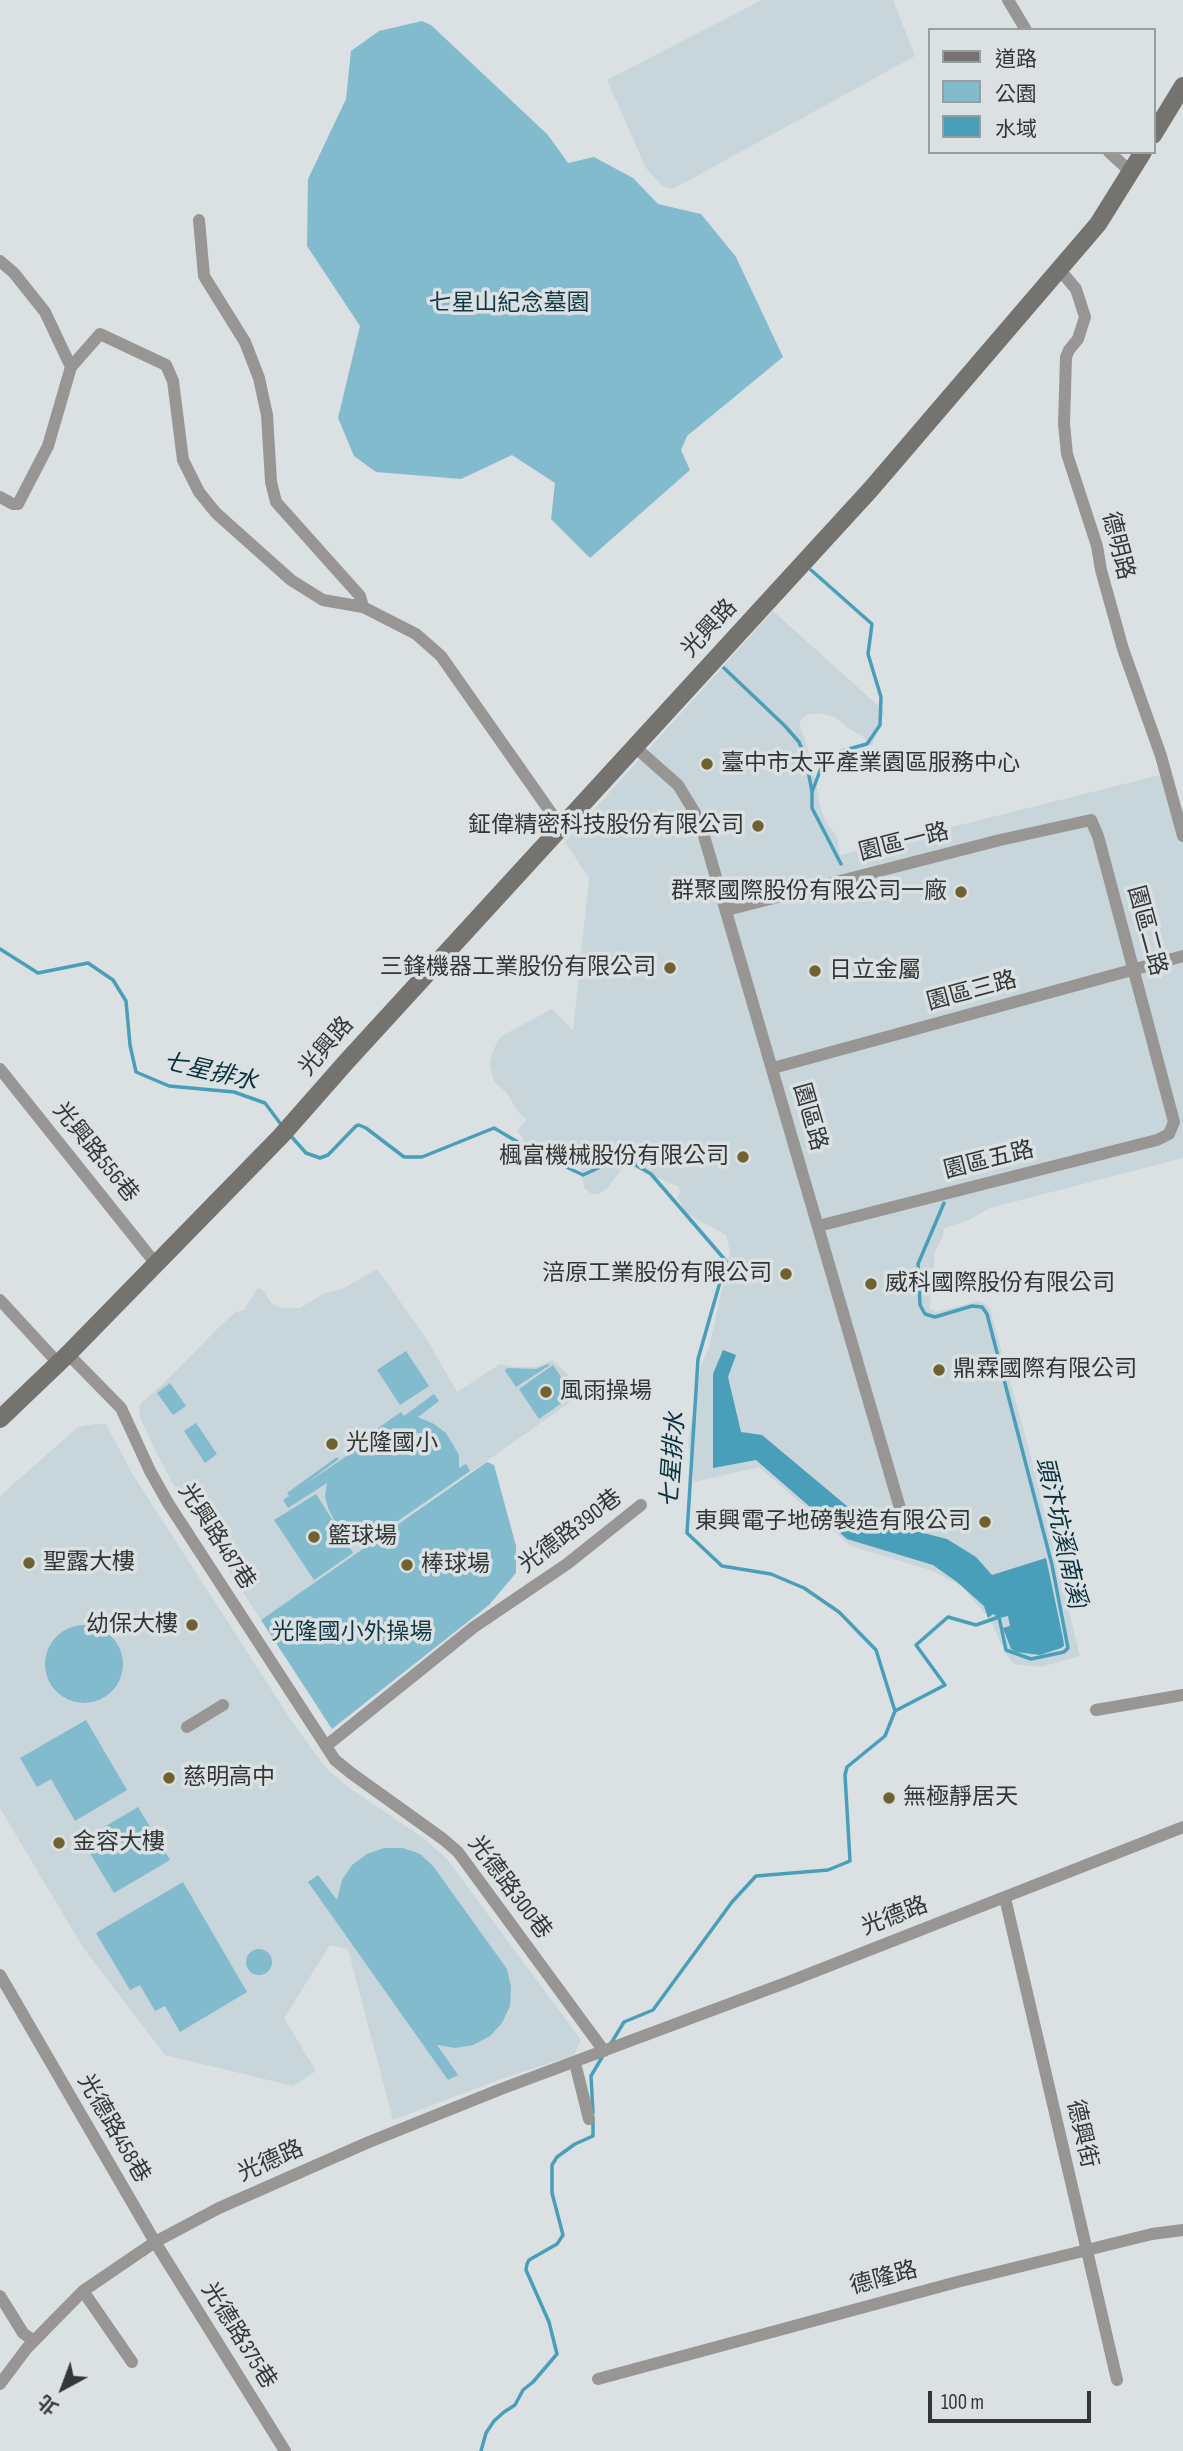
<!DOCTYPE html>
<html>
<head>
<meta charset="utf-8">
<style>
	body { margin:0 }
	#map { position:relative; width:1183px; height:2451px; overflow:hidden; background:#dbe1e3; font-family:"Sofia Sans Condensed","Noto Sans TC",sans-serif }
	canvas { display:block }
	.legend { position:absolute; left:928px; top:28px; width:228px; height:126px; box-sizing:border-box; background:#dbe1e3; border:2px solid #989d9e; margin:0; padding:9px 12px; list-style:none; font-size:21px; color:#333637 }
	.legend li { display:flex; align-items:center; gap:14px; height:35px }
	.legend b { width:35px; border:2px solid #989d9e }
	.north { position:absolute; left:28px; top:2353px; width:70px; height:70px; -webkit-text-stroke:5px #dbe1e3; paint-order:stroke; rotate:221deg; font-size:19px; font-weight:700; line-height:28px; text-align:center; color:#333637 }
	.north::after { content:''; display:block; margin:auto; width:24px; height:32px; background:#333637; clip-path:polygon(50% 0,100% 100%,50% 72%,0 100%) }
	.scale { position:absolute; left:928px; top:2391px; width:163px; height:32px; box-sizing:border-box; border:4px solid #333637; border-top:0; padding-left:9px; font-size:21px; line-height:24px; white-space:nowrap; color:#333637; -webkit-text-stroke:5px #dbe1e3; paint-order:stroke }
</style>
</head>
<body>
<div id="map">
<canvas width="1183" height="2451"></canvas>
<ul class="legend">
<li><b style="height:9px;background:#747370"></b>道路</li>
<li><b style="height:19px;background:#82bace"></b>公園</li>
<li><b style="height:19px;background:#499eba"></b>水域</li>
</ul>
<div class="north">北</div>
<div class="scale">100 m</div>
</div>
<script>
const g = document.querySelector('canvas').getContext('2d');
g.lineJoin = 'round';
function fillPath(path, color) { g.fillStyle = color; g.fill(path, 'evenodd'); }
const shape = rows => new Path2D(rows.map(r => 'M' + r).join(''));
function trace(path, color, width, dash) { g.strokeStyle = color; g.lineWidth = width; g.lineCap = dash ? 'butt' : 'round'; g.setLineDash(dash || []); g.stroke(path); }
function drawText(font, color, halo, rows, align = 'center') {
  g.font = font + ' "Sofia Sans Condensed","Noto Sans TC",sans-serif'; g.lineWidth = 7; g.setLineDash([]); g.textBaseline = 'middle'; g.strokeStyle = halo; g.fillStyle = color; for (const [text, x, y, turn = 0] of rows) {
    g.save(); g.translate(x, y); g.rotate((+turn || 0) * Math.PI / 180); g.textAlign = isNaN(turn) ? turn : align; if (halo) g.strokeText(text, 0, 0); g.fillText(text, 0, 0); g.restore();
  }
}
fillPath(shape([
	[762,0,893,0,915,56,673,189,662,186,646,168,607,80],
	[773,611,884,711,872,745,866,746,865,738,848,728,835,717,819,713,806,715,799,722,813,766,820,806,825,820,837,837,840,855,1168,773,1183,821,1183,1158,990,1208,969,1220,944,1228,943,1236,934,1254,934,1279,929,1308,935,1312,978,1301,985,1303,990,1309,1030,1453,1080,1656,1041,1667,1014,1664,1006,1654,990,1620,962,1586,930,1570,851,1546,759,1467,694,1482,688,1443,700,1368,709,1348,730,1252,726,1235,686,1213,677,1197,680,1193,679,1187,625,1164,607,1189,599,1194,590,1193,584,1188,579,1160,574,1159,573,1150,565,1144,554,1148,546,1163,535,1164,519,1155,518,1149,523,1146,523,1138,517,1131,527,1119,519,1113,506,1092,494,1082,490,1063,493,1051,500,1037,552,1009,573,1031,589,878,565,842],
	[377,1269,426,1338,457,1392,500,1364,516,1367,537,1367,552,1360,586,1391,261,1620,193,1515,196,1505,192,1499,187,1491,174,1486,152,1444,140,1417,139,1409,141,1403,164,1383,221,1325,236,1312,244,1310,258,1288,264,1291,271,1303,281,1308,300,1308,325,1293,342,1289],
	[94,1424,106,1424,133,1475,291,1720,316,1755,327,1769,348,1787,422,1837,447,1859,581,2040,574,2055,501,2079,393,2120,348,1949,330,1945,284,2018,316,2071,293,2086,165,2055,84,1949,0,1808,0,1496,78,1427]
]), '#c8d5da');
fillPath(shape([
	[422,21,431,25,548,135,568,163,594,157,633,178,658,204,701,214,736,257,783,357,687,436,681,450,690,470,590,558,551,519,555,483,512,455,461,479,376,472,354,456,338,418,360,326,307,246,308,179,346,99,351,51,379,31],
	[406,1351,429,1386,400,1405,377,1370],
	[548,1364,550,1365,516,1387,505,1371,507,1368,536,1369],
	[553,1365,573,1395,539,1419,519,1389],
	[170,1383,186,1406,173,1415,157,1393],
	[434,1394,439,1401,418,1417,434,1424,446,1433,459,1455,459,1468,466,1464,470,1471,376,1536,363,1537,354,1535,334,1520,328,1508,325,1496,327,1483,288,1508,283,1500,289,1496,287,1493,337,1457,339,1459,304,1485,357,1449,358,1448,355,1444,401,1412,404,1416],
	[196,1423,217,1454,205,1463,184,1431],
	[487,1462,494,1465,516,1546,516,1573,489,1605,332,1729,261,1620],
	[316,1494,353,1553,314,1580,274,1520],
	'45 1664a39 39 0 1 1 78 0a39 39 0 1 1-78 0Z',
	[86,1720,127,1790,75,1821,51,1779,37,1787,20,1758],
	[138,1807,170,1860,114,1893,82,1840],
	[384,1848,403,1848,420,1854,433,1866,507,1969,511,1987,510,2006,502,2023,490,2036,473,2045,455,2048,437,2045,458,2075,448,2080,308,1882,318,1875,337,1900,342,1880,352,1865,367,1854],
	[183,1882,247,1992,180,2032,165,2006,155,2011,140,1985,130,1990,96,1933],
	'246 1962a13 13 0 1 1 26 0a13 13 0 1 1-26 0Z'
]), '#82bace');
fillPath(shape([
	[723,1350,736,1355,728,1377,741,1432,762,1435,860,1517,947,1539,976,1557,992,1575,1046,1558,1063,1638,1064,1646,1061,1648,1040,1655,1016,1652,1011,1649,1003,1628,1010,1626,1008,1616,1000,1618,993,1614,988,1618,984,1606,957,1582,933,1565,847,1539,756,1460,713,1468,713,1374]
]), '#499eba');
trace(shape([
	[811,570,872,624,868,654,881,697,880,725,867,744,830,754,823,763,812,792],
	[724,668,785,726,799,742,806,759,812,792,812,808,841,864],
	[0,949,38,973,88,963,113,980,126,1001,130,1045,136,1072,169,1086,234,1092,265,1103,283,1127],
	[290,1135,306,1153,320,1158,328,1155,356,1126,359,1125,366,1128,404,1157,422,1157,494,1128,533,1151,583,1175,622,1157,651,1174,726,1261,698,1359,687,1533,722,1566,771,1574,804,1588,839,1612,876,1650,895,1711,885,1736,847,1767,845,1775,850,1861,828,1870,756,1876,732,1902,653,2010,624,2022,610,2045],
	[895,1711,945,1685,916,1645,948,1617,976,1625,999,1617,1006,1650,1031,1659,1064,1652,1068,1648,1052,1565,987,1314,982,1307,972,1306,935,1317,925,1314,920,1305,918,1264,944,1203],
	[593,2113,591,2076,604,2054],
	[481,2451,486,2433,494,2421,504,2412,515,2405,523,2390,533,2382,557,2354,549,2322,526,2270,527,2264,529,2260,557,2244,563,2235,552,2193,552,2165,557,2157,575,2144,593,2136,593,2121]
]), '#499eba', 3.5);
trace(shape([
	[1008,0,1026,30],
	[1109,152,1131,172],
	[199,220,204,276,245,342,259,378,267,415,271,482,276,502,360,596,363,607],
	[0,261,14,273,45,312,71,367],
	[1059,269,1076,289,1085,317,1078,339,1069,350,1066,357,1064,424,1067,454,1097,546,1101,570,1123,649,1161,756,1183,836],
	[0,497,13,504,18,504,48,446,71,367,100,334,166,365,173,381,183,460,199,492,216,513,291,580,323,600,363,607,416,634,441,656,561,827],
	[635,747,678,785,695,813,704,836,904,1522],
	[727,910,1000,840,1091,820,1098,836,1174,1122,1169,1134,1157,1140,818,1226],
	[773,1068,1183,956],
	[0,1069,156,1264],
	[0,1300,58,1363],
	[68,1354,121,1408,150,1471,168,1503,335,1760,351,1773,443,1839,458,1852,604,2051],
	[1096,1710,1183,1695],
	[187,1727,223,1705],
	[326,1746,474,1627,567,1564,641,1505],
	[1005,1898,1117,2380],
	[0,1975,155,2242,285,2451],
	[575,2063,589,2119],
	[83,2291,132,2362],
	[0,2296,23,2333,34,2341],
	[598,2379,957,2282,1152,2234,1183,2230],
	[0,2384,27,2348,83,2291,155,2242,219,2208,369,2142,501,2089,788,1982,1183,1827]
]), '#979694', 12);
trace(shape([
	[1153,135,1183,86],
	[0,1419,68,1354,281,1136,347,1061,871,489,1098,224,1143,152]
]), '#747370', 18);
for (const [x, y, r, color] of [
	[707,764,7,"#6f622f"],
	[758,826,7,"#6f622f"],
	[961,892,7,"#6f622f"],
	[670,968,7,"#6f622f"],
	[815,971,7,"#6f622f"],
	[743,1157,7,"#6f622f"],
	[786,1274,7,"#6f622f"],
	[871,1284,7,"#6f622f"],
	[939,1370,7,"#6f622f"],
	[546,1392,7,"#6f622f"],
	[332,1444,7,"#6f622f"],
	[985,1522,7,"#6f622f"],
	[314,1537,7,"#6f622f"],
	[29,1563,7,"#6f622f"],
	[407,1565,7,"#6f622f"],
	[192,1625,7,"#6f622f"],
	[169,1778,7,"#6f622f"],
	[889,1798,7,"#6f622f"],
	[59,1843,7,"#6f622f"]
]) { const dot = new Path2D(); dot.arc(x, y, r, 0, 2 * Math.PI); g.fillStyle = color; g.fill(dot); trace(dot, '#dbe1e3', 2.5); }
drawText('23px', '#103844', '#dbe1e3', [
	["七星山紀念墓園",509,304],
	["光隆國小外操場",352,1633]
]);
drawText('23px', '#333637', '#dbe1e3', [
	["德明路",1117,546,76],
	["光興路",710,629,-47],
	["園區一路",904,843,-14],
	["園區二路",1146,931,75],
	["園區三路",972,992,-15],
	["光興路",327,1047,-49],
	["園區路",809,1117,74],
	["光興路556巷",95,1153,51],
	["園區五路",989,1161,-14],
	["光德路390巷",571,1532,-37],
	["光興路487巷",216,1537,57],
	["光德路300巷",509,1888,53],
	["光德路",895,1917,-21],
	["光德路458巷",113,2129,60],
	["德興街",1081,2134,77],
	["光德路",271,2162,-24],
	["德隆路",884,2279,-15],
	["光德路375巷",238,2336,58]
]);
drawText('23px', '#333637', '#dbe1e3', [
	["臺中市太平產業園區服務中心",721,764],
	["鉦偉精密科技股份有限公司",744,826,"right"],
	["群聚國際股份有限公司一廠",947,892,"right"],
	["三鋒機器工業股份有限公司",656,968,"right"],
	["日立金屬",829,971],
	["楓富機械股份有限公司",729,1157,"right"],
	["涪原工業股份有限公司",772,1274,"right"],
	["威科國際股份有限公司",885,1284],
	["鼎霖國際有限公司",953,1370],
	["風雨操場",560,1392],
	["光隆國小",346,1444],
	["東興電子地磅製造有限公司",971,1522,"right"],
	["籃球場",328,1537],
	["聖露大樓",43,1563],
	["棒球場",421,1565],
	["幼保大樓",178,1625,"right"],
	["慈明高中",183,1778],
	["無極靜居天",903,1798],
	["金容大樓",73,1843]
], 'left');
drawText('italic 24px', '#07303c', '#dbe1e3', [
	["七星排水",210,1073,13],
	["七星排水",674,1460,-86],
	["頭汴坑溪(南溪)",1060,1533,77]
]);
</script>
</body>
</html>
